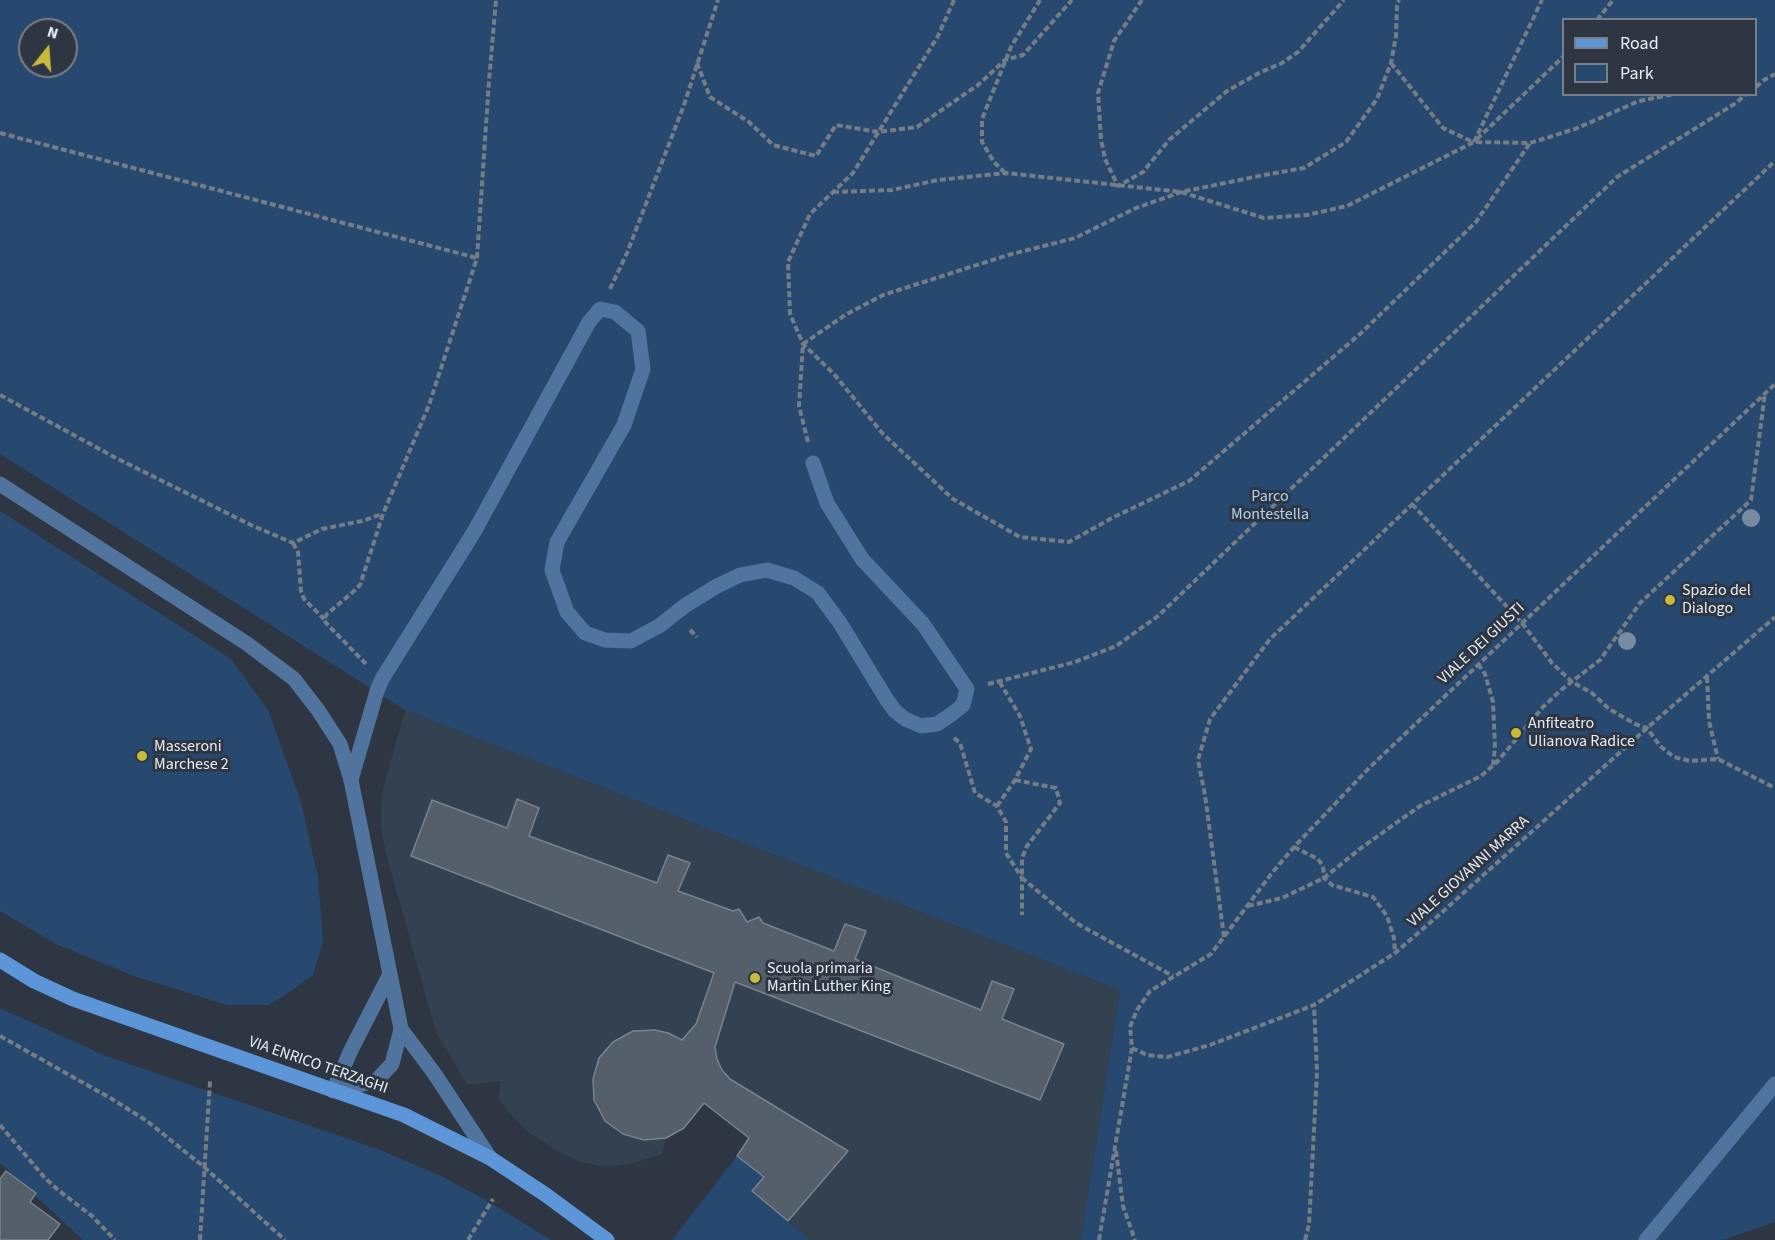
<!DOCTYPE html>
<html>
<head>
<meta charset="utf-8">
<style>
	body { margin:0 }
	#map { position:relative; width:1775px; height:1240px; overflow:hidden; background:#2d3642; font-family:"Source Sans 3",sans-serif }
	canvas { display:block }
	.legend { position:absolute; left:1562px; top:18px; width:195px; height:78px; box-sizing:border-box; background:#2d3642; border:2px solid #777f89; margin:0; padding:8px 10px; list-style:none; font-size:18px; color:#e7edf4 }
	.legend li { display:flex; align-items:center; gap:12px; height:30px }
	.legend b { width:30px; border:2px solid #777f89 }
	.north { position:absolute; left:18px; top:18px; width:60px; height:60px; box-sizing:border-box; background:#2d3642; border:2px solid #777f89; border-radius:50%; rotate:17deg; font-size:16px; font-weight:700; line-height:24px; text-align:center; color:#e7edf4 }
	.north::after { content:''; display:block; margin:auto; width:21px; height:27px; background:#c8bb3b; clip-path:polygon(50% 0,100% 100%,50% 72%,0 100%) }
</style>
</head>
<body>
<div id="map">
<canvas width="1775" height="1240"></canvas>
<ul class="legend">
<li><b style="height:8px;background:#5c95d8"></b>Road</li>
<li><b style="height:16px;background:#274970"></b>Park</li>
</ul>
<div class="north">N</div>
</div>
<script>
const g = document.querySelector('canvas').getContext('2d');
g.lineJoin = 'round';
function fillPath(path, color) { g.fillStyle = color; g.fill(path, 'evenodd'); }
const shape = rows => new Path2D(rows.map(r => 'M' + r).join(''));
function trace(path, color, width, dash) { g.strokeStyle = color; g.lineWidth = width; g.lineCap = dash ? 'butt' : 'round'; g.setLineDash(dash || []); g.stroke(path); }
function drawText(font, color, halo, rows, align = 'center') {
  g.font = font + ' "Source Sans 3",sans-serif'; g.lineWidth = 6; g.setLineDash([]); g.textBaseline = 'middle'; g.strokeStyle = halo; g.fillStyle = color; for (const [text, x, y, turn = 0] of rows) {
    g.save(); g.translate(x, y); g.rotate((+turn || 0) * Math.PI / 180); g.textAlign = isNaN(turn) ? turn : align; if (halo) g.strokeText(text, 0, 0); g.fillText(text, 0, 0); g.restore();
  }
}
fillPath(shape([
	[405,710,1120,990,1081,1240,811,1240,752,1191,764,1176,737,1156,749,1137,704,1103,684,1128,666,1138,662,1154,634,1163,616,1166,600,1166,581,1162,561,1153,528,1132,514,1118,498,1098,501,1081,467,1085,436,1032,386,854,381,827,381,802,384,785]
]), '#334150');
fillPath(shape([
	[0,0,1775,0,1775,1222,1723,1240,1081,1240,1120,990,405,710,0,454],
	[1564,20,1756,20,1756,94,1564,94],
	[30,30,66,30,66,66,30,66],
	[0,511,231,659,268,710,301,802,318,877,323,941,313,975,284,996,268,1005,227,1005,134,976,56,944,0,911],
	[0,1008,106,1056,378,1149,443,1177,491,1203,551,1240,83,1240,0,1163],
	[737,1156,764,1177,752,1192,811,1240,672,1240]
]), '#274970');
const building = shape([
	[517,799,539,808,529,836,657,883,668,855,690,863,678,891,733,911,739,909,747,922,759,917,763,923,834,951,845,924,866,931,855,959,981,1010,992,981,1014,989,1002,1019,1064,1044,1040,1100,735,982,715,1047,717,1059,722,1070,730,1079,848,1151,788,1221,752,1191,764,1177,737,1156,749,1138,704,1103,684,1128,666,1138,644,1140,623,1134,605,1121,594,1100,593,1079,599,1058,613,1042,633,1031,655,1030,668,1033,682,1040,696,1024,714,973,411,856,432,800,507,828,517,799],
	[6,1171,36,1193,30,1202,60,1224,48,1240,0,1240,0,1179,6,1171]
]);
fillPath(building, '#555f6b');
trace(building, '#788390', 1.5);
trace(shape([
	[954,0,938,36,853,173,810,214,788,262,790,314,803,344,834,374,883,434,953,499,1020,537,1069,542,1112,518,1189,481,1360,334,1476,222,1530,143],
	[1142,0,1114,41,1098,93,1101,139,1105,159,1118,186,1143,172,1169,140,1227,91,1259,73,1282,63,1298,52,1344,0],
	[1597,20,1613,0],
	[697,63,710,97,749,122,773,145,816,156,836,125,878,132,917,127,978,85,1005,60,1023,55,1072,0],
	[1391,63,1443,128,1473,142],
	[1756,87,1764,80,1775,74],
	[0,133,477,258],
	[1477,139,1564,56],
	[1474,142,1542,0],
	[1005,173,994,162,982,142,982,119,1011,47,1040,0],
	[833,192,892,190,938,180,1006,173,1181,192,1264,218,1307,215,1347,206,1474,142,1530,143,1575,129,1639,101,1674,94],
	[610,289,627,253,684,105,718,0],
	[0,395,116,458,251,525,293,543,322,529,362,521,382,514],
	[808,442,799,406,803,344,845,315,883,295,1008,255,1075,238,1136,208,1181,192,1264,175,1304,168,1346,142,1377,99,1391,63,1396,36,1397,6,1399,0],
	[1412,504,1522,623,1552,663,1572,682,1592,693,1609,709,1635,724,1647,728,1660,746,1674,757,1690,761,1718,759,1775,788],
	[293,543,298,552,301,591,304,599,324,619],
	[690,630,697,637],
	[366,664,326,623,324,619,327,614,353,592,360,585,383,514,429,405,477,258,489,81,496,0],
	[1478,664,1485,674,1493,702,1495,748,1493,765],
	[1707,677,1709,721,1718,759],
	[988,684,1075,662,1116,646,1158,616,1617,177,1736,103,1746,94],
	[954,738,960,743,975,793,997,806,1006,822,1006,853,1022,878,1022,915],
	[1015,780,1056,788,1060,803,1027,846,1022,858,1022,878,1076,923,1173,976],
	[997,806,1015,780,1031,749,1020,716,999,681],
	[1294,847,1318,859,1323,866,1324,878,1332,885,1373,897,1387,916,1394,938,1395,953],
	[1248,906,1282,898,1324,878,1361,848,1420,806,1481,776,1497,762,1543,707,1561,690,1600,660,1640,603,1751,500,1765,393],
	[1224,937,1205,795,1198,760,1210,719,1270,639,1775,161],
	[0,1036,112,1099,147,1121,204,1167,285,1240],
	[1132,1048,1147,1055,1167,1057,1210,1045,1314,1005,1395,953,1439,915,1647,728,1775,617],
	[0,1125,44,1177,58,1190,92,1216,115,1240],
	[1116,1151,1123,1206,1135,1240],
	[200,1240,210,1081],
	[468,1240,493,1199],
	[1099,1240,1132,1048,1130,1027,1137,1010,1150,991,1211,954,1272,873,1294,847,1369,768,1775,384],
	[1305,1240,1309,1225,1317,1072,1314,1005]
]), '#757d87', 4, [6, 3]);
trace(shape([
	[0,484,246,643,294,679,318,710,340,744,351,780,401,1029,434,1073,490,1158],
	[333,1091,351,1050,390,974],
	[333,1091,376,1081,392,1064,401,1029],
	[1646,1240,1775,1084]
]), '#50749d', 15);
trace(shape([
	[351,780,377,691,382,679,474,532,589,322,600,309,615,312,638,331,643,369,624,425,557,542,552,570,567,612,585,633,605,640,631,641,659,626,686,605,717,586,740,575,767,570,794,578,818,593,840,623,887,700,895,711,905,719,921,726,937,724,952,714,963,705,967,689,923,624,862,559,827,503,813,463]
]), '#50749d', 15);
trace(shape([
	[0,960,34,981,73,999,404,1115,490,1158,546,1195,607,1240]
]), '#5c95d8', 15);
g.fillStyle = '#778ba3';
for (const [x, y] of [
	[1751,518],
	[1627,641]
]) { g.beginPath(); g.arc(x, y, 9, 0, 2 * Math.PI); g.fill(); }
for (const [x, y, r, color] of [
	[1670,600,6,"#c8bb3b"],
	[1516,733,6,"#c8bb3b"],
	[142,756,6,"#c8bb3b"],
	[755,978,6,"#c8bb3b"]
]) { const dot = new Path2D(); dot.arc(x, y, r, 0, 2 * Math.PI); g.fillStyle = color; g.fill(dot); trace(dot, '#2d3642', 2); }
drawText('16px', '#b4d0f2', '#2d3642', [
	["Parco",1270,497],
	["Montestella",1270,515]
]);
drawText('16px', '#e7edf4', '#2d3642', [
	["Spazio del",1682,591],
	["Dialogo",1682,609],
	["Anfiteatro",1528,724],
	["Ulianova Radice",1528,742],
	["Masseroni",154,747],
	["Marchese 2",154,765],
	["Scuola primaria",767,969],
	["Martin Luther King",767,987]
], 'left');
drawText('16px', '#e7edf4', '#2d3642', [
	["VIALE DEI GIUSTI",1482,644,-43],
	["VIALE GIOVANNI MARRA",1469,872,-42],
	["VIA ENRICO TERZAGHI",318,1066,19]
]);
</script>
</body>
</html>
